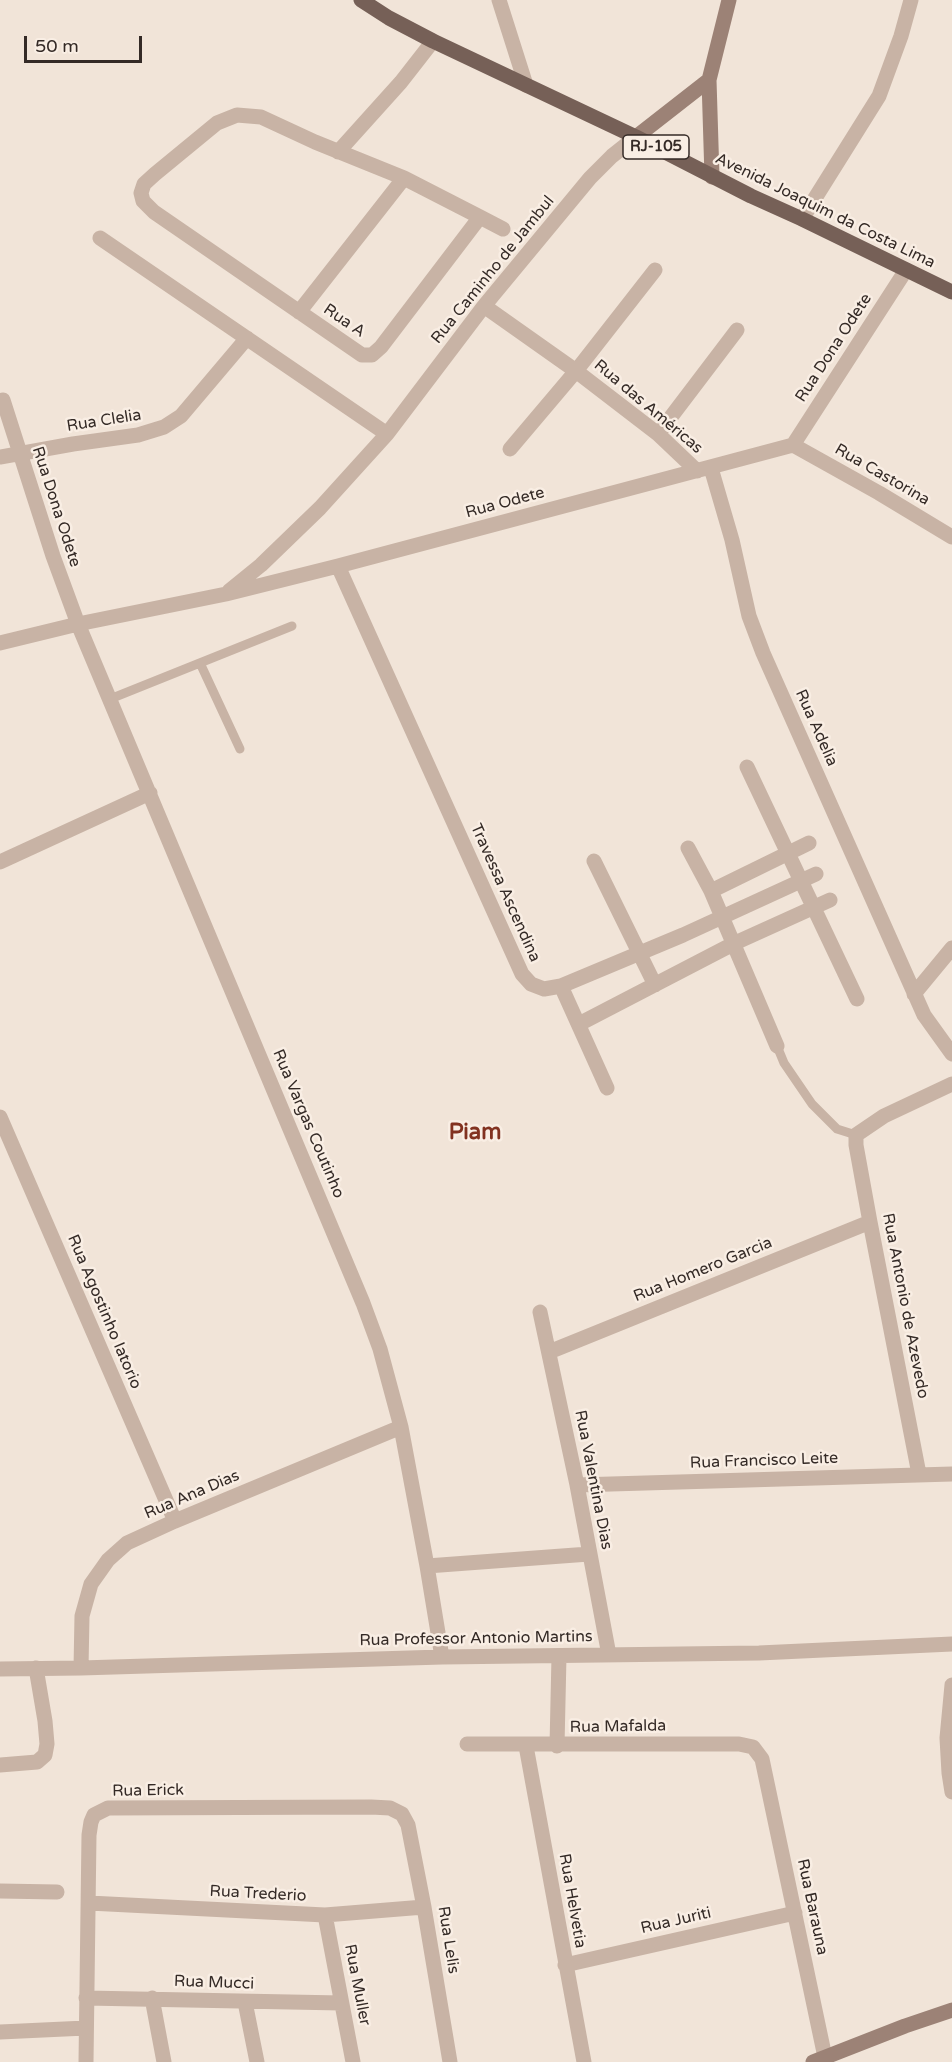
<!DOCTYPE html>
<html>
<head>
<meta charset="utf-8">
<style>
	body { margin:0 }
	#map { position:relative; width:952px; height:2062px; overflow:hidden; background:#f1e4d8; font-family:"Varela Round",sans-serif }
	canvas { display:block }
	.scale { position:absolute; left:24px; top:36px; width:118px; height:27px; box-sizing:border-box; border:3px solid #342a26; border-top:0; padding-left:8px; font-size:18px; line-height:21px; white-space:nowrap; color:#342a26; -webkit-text-stroke:4px #f9eee4; paint-order:stroke }
</style>
</head>
<body>
<div id="map">
<canvas width="952" height="2062"></canvas>
<div class="scale">50 m</div>
</div>
<script>
const g = document.querySelector('canvas').getContext('2d');
g.lineJoin = 'round';
const shape = rows => new Path2D(rows.map(r => 'M' + r).join(''));
function trace(path, color, width, dash) { g.strokeStyle = color; g.lineWidth = width; g.lineCap = dash ? 'butt' : 'round'; g.setLineDash(dash || []); g.stroke(path); }
function drawText(font, color, halo, rows, align = 'center') {
  g.font = font + ' "Varela Round",sans-serif'; g.lineWidth = 5; g.setLineDash([]); g.textBaseline = 'middle'; g.strokeStyle = halo; g.fillStyle = color; for (const [text, x, y, turn = 0] of rows) {
    g.save(); g.translate(x, y); g.rotate((+turn || 0) * Math.PI / 180); g.textAlign = isNaN(turn) ? turn : align; if (halo) g.strokeText(text, 0, 0); g.fillText(text, 0, 0); g.restore();
  }
}
trace(shape([
	[200,663,240,749],
	[110,699,292,626],
	[777,1046,784,1063,812,1104,837,1129,856,1135]
]), '#c8b3a5', 9);
trace(shape([
	[499,0,526,85],
	[338,152,401,82,433,41],
	[480,217,381,347,372,355,362,355,154,212,143,201,141,193,144,184,155,174,217,123,237,115,261,117,315,142,404,178,480,217,503,229],
	[802,219,879,96,901,36,911,0],
	[100,238,387,434],
	[484,306,576,371,658,434,697,471],
	[299,312,404,178],
	[3,400,53,556,78,624,363,1303,380,1349,401,1427,427,1566,442,1657],
	[658,434,737,330],
	[793,445,906,270],
	[793,445,879,493,952,537],
	[510,449,576,371,655,270],
	[0,457,73,444,138,435,164,427,181,416,247,338],
	[711,468,732,540,749,616,763,653,924,1015,952,1054],
	[338,566,522,974,531,984,544,989,561,986,683,935,816,874],
	[229,591,261,565,320,508,387,434,484,306,590,178,612,156,636,137],
	[0,643,78,624,226,594,338,566,793,445],
	[747,767,857,999],
	[688,848,711,891,777,1046],
	[594,861,655,985],
	[0,862,150,793],
	[711,891,809,843],
	[561,986,607,1088],
	[914,994,952,948],
	[579,1024,735,943,830,900],
	[0,1117,175,1521],
	[540,1312,577,1485,609,1655],
	[549,1352,870,1222],
	[919,1474,870,1222,856,1145,856,1135,884,1116,952,1084],
	[577,1485,952,1474],
	[427,1566,589,1554],
	[81,1668,82,1616,91,1584,108,1560,127,1543,175,1521,401,1427],
	[0,1669,81,1668,442,1657,759,1653,952,1644],
	[952,1685,947,1738,949,1773,952,1792],
	[467,1744,739,1744,753,1747,762,1759,826,2062],
	[526,1746,584,2062],
	[557,1746,559,1656],
	[0,1765,37,1762,45,1755,47,1744,45,1721,36,1668],
	[0,1891,57,1892],
	[89,1903,325,1915,424,1907],
	[325,1915,353,2062],
	[565,1965,795,1913],
	[86,1998,341,2003],
	[152,1998,164,2062],
	[245,2002,257,2062],
	[0,2032,86,2028],
	[86,2062,89,1835,91,1822,94,1815,108,1808,371,1807,390,1808,402,1814,408,1825,424,1907,450,2062]
]), '#c8b3a5', 15);
trace(shape([
	[636,137,709,80],
	[712,177,709,80,729,0],
	[813,2062,905,2026,952,2010]
]), '#9c8276', 15);
trace(shape([
	[361,0,389,18,433,41,636,137,751,196,802,219,952,292]
]), '#766057', 15);
for (const [x, y, w] of [
	[656,147,66]
]) { const box = new Path2D(); box.roundRect(x - w / 2, y - 12, w, 24, 4.5); g.fillStyle = '#f9eee4'; g.fill(box); trace(box, '#342a26', 1.5); }
drawText('bold 15px', '#342a26', null, [
	["RJ-105",656,147]
]);
drawText('16px', '#342a26', '#f9eee4', [
	["Avenida Joaquim da Costa Lima",825,211,26],
	["Rua Caminho de Jambul",493,270,-51],
	["Rua A",344,321,34],
	["Rua Dona Odete",834,348,-57],
	["Rua das Américas",648,407,40],
	["Rua Clelia",104,421,-9],
	["Rua Castorina",882,475,30],
	["Rua Odete",505,503,-15],
	["Rua Dona Odete",56,507,72],
	["Rua Adelia",816,728,66],
	["Travessa Ascendina",505,893,66],
	["Rua Vargas Coutinho",308,1124,67],
	["Rua Homero Garcia",703,1270,-22],
	["Rua Antonio de Azevedo",905,1306,79],
	["Rua Agostinho Iatorio",104,1312,67],
	["Rua Francisco Leite",764,1461,-2],
	["Rua Valentina Dias",593,1480,79],
	["Rua Ana Dias",192,1495,-23],
	["Rua Professor Antonio Martins",476,1639,-1],
	["Rua Mafalda",618,1727,-1],
	["Rua Erick",148,1791,-1],
	["Rua Trederio",258,1894,3],
	["Rua Helvetia",572,1901,80],
	["Rua Barauna",812,1907,78],
	["Rua Juriti",676,1921,-13],
	["Rua Lelis",448,1940,81],
	["Rua Mucci",214,1983,2],
	["Rua Muller",357,1985,79]
]);
drawText('bold 22px', '#823220', '#f9eee4', [
	["Piam",475,1133]
]);
</script>
</body>
</html>
